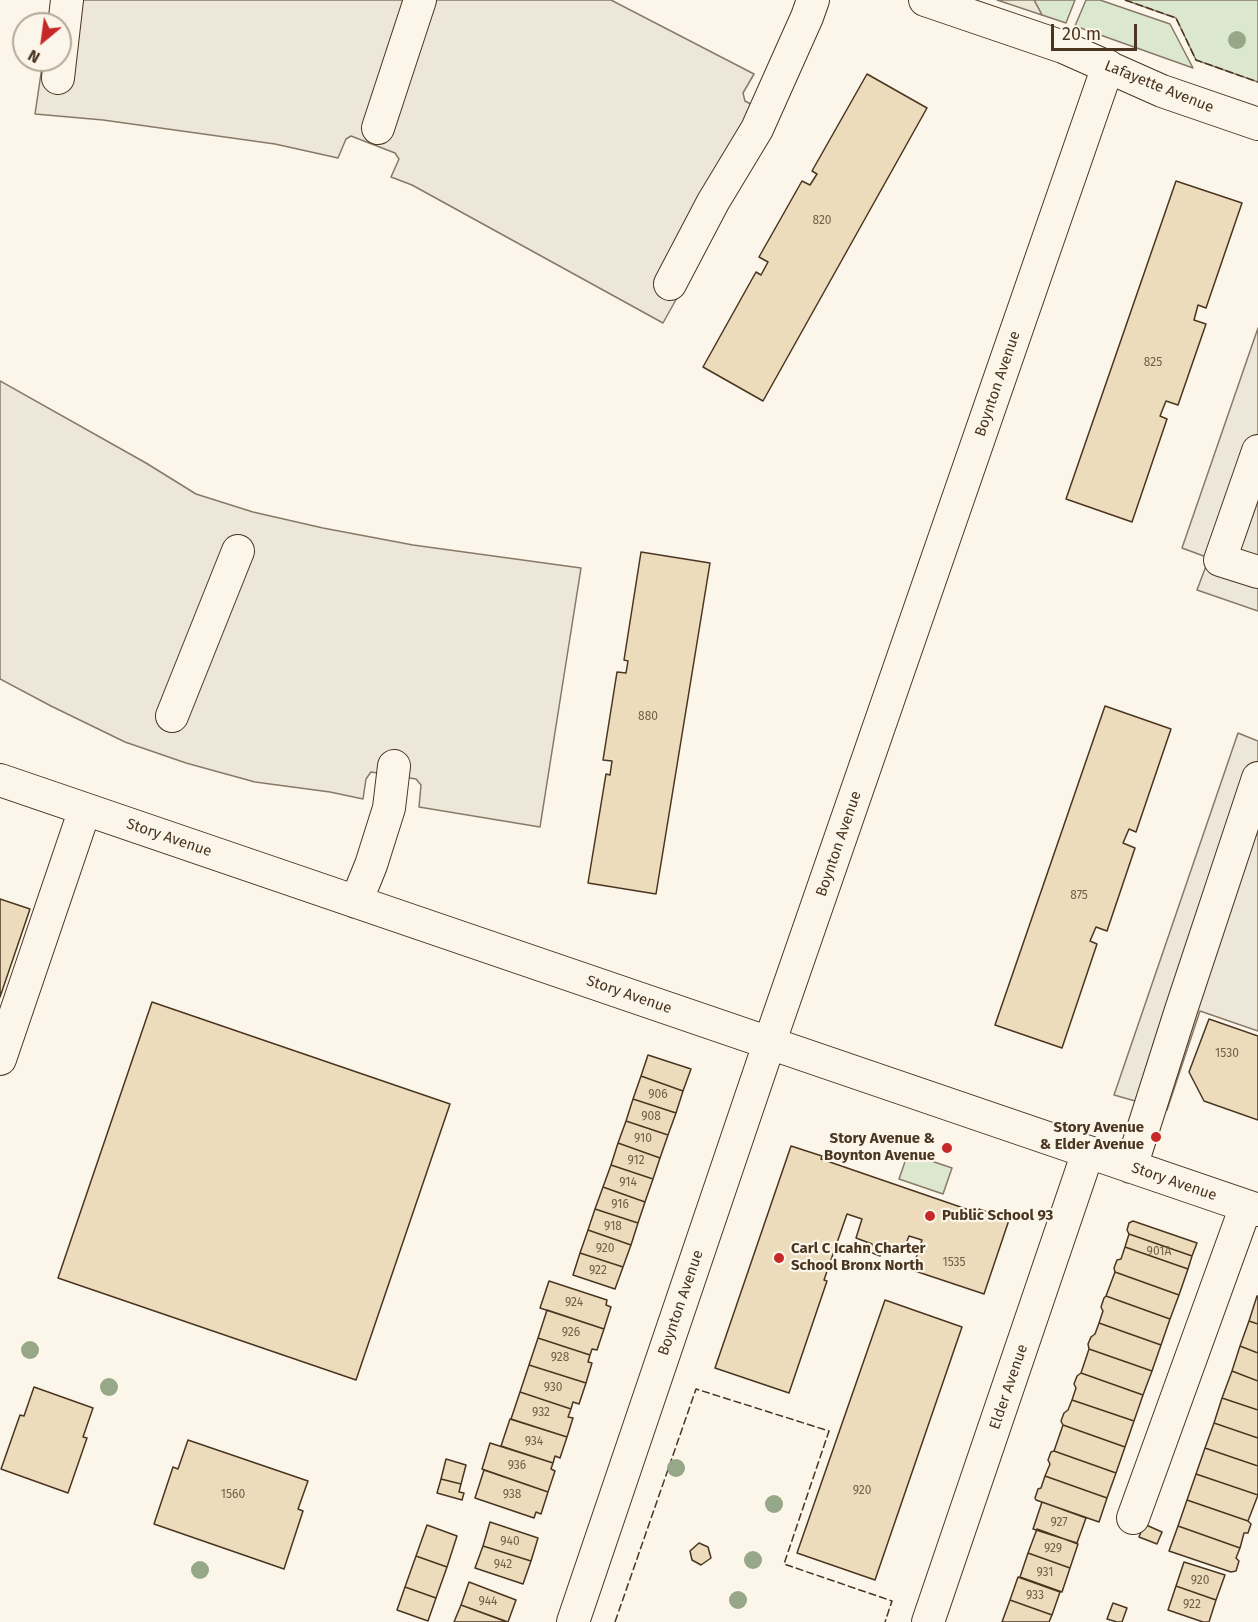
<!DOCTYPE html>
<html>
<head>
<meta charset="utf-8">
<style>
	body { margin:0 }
	#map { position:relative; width:1258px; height:1622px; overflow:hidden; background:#fbf6e9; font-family:"Fira Sans",sans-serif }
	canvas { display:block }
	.north { position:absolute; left:12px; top:12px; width:60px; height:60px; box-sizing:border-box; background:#fbf6e9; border:2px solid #b4a999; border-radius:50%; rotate:209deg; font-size:16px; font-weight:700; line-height:24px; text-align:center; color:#4a3520 }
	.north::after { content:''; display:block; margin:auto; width:21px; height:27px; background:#c62828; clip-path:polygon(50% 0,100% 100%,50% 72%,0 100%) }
	.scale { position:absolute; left:1051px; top:24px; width:86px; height:27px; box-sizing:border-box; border:3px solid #4a3520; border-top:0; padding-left:8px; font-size:18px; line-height:21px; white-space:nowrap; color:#4a3520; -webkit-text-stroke:4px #fbf6e9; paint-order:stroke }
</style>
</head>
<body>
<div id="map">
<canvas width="1258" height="1622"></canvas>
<div class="north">N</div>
<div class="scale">20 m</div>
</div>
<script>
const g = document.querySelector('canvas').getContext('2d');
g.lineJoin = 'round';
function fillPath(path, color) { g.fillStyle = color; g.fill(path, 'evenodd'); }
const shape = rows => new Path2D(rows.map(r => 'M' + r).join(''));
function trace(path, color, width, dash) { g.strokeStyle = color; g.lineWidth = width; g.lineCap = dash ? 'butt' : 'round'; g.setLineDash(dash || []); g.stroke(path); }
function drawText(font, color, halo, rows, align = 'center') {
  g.font = font + ' "Fira Sans",sans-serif'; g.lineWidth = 4.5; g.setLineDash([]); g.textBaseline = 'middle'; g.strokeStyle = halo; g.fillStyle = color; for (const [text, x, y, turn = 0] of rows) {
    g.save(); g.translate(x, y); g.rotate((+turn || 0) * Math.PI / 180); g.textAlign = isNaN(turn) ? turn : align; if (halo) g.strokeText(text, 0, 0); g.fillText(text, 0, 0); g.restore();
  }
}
const green = shape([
	[1034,0,1075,0,1066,23,1042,15,1034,0],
	[1086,0,1100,0,1170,24,1193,68,1075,26,1086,0],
	[1125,0,1258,0,1258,82,1196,60,1176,18,1125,0],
	[908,1153,952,1168,943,1194,899,1179,908,1153]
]);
fillPath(green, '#dce7d0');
trace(green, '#887966', 1.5);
const parking = shape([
	[52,0,611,0,754,74,743,93,745,101,777,118,663,323,412,185,391,177,399,159,395,153,351,136,346,139,338,158,275,144,103,120,35,114,43,60,60,60,52,0],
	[997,0,1034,0,1042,15,997,0],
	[1258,328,1258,611,1197,590,1209,558,1182,548,1258,328],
	[0,381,146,463,196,494,253,512,323,528,413,545,581,568,540,827,419,807,421,785,416,779,371,772,366,779,363,799,330,792,255,782,186,763,125,742,51,706,0,679,0,381],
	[1238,733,1258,741,1258,1031,1200,1011,1167,1110,1114,1095,1238,733]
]);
fillPath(parking, '#ede7d9');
trace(parking, '#887966', 1.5);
const building = shape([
	[867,74,927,108,763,401,703,367,756,272,761,275,768,262,759,257,802,181,810,185,817,174,812,171,867,74],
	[1176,181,1242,203,1206,308,1198,305,1194,320,1206,324,1178,405,1166,401,1160,416,1167,419,1132,522,1066,499,1176,181],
	[641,552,710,563,656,894,588,883,606,774,610,775,612,761,603,760,617,672,626,673,628,661,624,660,641,552],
	[1105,706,1171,729,1136,832,1129,829,1123,843,1135,848,1107,931,1096,927,1090,941,1097,944,1062,1048,995,1025,1105,706],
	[0,899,30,909,0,997,0,899],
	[152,1002,450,1104,356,1380,58,1278,152,1002],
	[1209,1019,1258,1036,1258,1120,1204,1101,1189,1072,1209,1019],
	[648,1055,691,1069,683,1091,641,1076,648,1055],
	[641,1076,683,1091,676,1113,633,1099,641,1076],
	[633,1099,676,1113,668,1135,626,1121,633,1099],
	[626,1121,668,1135,660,1158,618,1143,626,1121],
	[618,1143,660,1158,653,1179,611,1165,618,1143],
	[791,1146,822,1156,821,1159,978,1213,979,1209,1009,1220,984,1294,912,1270,922,1240,909,1236,902,1254,883,1248,880,1256,870,1252,872,1244,856,1238,862,1219,847,1214,824,1280,827,1281,789,1393,715,1368,791,1146],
	[611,1165,653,1179,645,1202,603,1187,611,1165],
	[603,1187,645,1202,638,1223,595,1209,603,1187],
	[595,1209,638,1223,631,1245,588,1230,595,1209],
	[1133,1221,1197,1243,1192,1256,1129,1234,1127,1230,1129,1223,1133,1221],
	[588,1230,631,1245,623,1267,580,1253,588,1230],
	[1129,1234,1192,1256,1188,1269,1125,1247,1129,1234],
	[1125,1247,1188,1269,1179,1295,1115,1272,1114,1268,1117,1260,1121,1259,1125,1247],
	[580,1253,623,1267,615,1289,573,1275,580,1253],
	[1115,1272,1179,1295,1170,1319,1106,1296,1115,1272],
	[549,1281,607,1300,606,1305,611,1307,604,1329,540,1308,549,1281],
	[1106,1296,1170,1319,1161,1345,1099,1323,1103,1311,1101,1307,1104,1298,1106,1296],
	[1257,1296,1258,1296,1258,1324,1249,1321,1257,1296],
	[885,1300,962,1327,875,1580,797,1553,885,1300],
	[547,1310,604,1329,597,1350,592,1349,590,1355,538,1338,547,1310],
	[1249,1321,1258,1324,1258,1353,1240,1346,1249,1321],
	[1099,1323,1161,1345,1152,1371,1089,1349,1088,1344,1091,1337,1095,1334,1099,1323],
	[538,1338,590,1355,588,1362,592,1363,586,1383,529,1365,538,1338],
	[1240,1346,1258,1353,1258,1381,1232,1371,1240,1346],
	[1089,1349,1152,1371,1143,1395,1081,1373,1089,1349],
	[529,1365,586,1383,579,1404,573,1402,571,1409,520,1392,529,1365],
	[1232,1371,1258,1381,1258,1410,1222,1398,1232,1371],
	[1081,1373,1143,1395,1134,1421,1072,1400,1076,1388,1074,1384,1077,1376,1081,1373],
	[34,1387,93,1408,83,1437,87,1438,68,1493,1,1469,20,1415,24,1416,34,1387],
	[520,1392,571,1409,568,1417,573,1418,567,1437,511,1419,520,1392],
	[1222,1398,1258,1410,1258,1438,1214,1423,1222,1398],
	[1072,1400,1134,1421,1125,1447,1063,1425,1061,1421,1064,1413,1068,1410,1072,1400],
	[510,1419,567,1437,560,1458,555,1456,553,1463,501,1446,510,1419],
	[1214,1423,1258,1438,1258,1466,1205,1448,1214,1423],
	[1063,1425,1125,1447,1116,1473,1054,1451,1063,1425],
	[188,1440,308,1481,298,1509,303,1511,284,1569,154,1524,173,1467,178,1469,188,1440],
	[490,1443,553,1463,551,1469,555,1471,548,1492,482,1469,490,1443],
	[1205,1448,1258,1466,1258,1495,1196,1474,1205,1448],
	[1054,1451,1116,1473,1107,1498,1045,1476,1050,1464,1048,1460,1051,1452,1054,1451],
	[446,1459,466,1465,461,1484,441,1479,446,1459],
	[484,1470,548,1492,541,1514,536,1512,534,1518,475,1498,484,1470],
	[1196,1474,1258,1495,1248,1521,1187,1500,1196,1474],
	[1045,1476,1107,1498,1099,1522,1036,1500,1035,1498,1038,1489,1041,1488,1045,1476],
	[441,1479,461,1484,459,1492,464,1493,462,1500,437,1493,441,1479],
	[1187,1500,1248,1521,1251,1524,1248,1533,1244,1533,1240,1548,1178,1526,1187,1500],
	[1042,1502,1086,1518,1077,1543,1033,1529,1042,1502],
	[490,1522,538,1538,531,1561,483,1546,490,1522],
	[1144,1524,1162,1532,1157,1544,1139,1537,1144,1524],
	[427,1525,457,1536,447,1567,416,1556,427,1525],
	[1178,1526,1240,1548,1236,1558,1239,1561,1236,1571,1231,1572,1169,1551,1178,1526],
	[1037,1529,1078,1544,1070,1568,1028,1553,1037,1529],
	[699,1543,708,1547,711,1558,701,1565,692,1560,690,1551,699,1543],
	[483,1546,531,1561,523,1584,475,1568,483,1546],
	[1028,1553,1070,1568,1062,1592,1020,1577,1028,1553],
	[416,1556,447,1567,436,1598,405,1587,416,1556],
	[1184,1562,1225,1575,1216,1600,1176,1586,1184,1562],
	[1018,1577,1060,1592,1052,1615,1010,1600,1018,1577],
	[469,1582,516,1600,508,1622,461,1605,469,1582],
	[1176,1586,1216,1600,1209,1622,1203,1622,1168,1610,1176,1586],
	[405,1587,436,1598,428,1621,397,1610,405,1587],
	[1010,1600,1052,1615,1049,1622,1002,1622,1010,1600],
	[1113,1603,1127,1608,1122,1622,1117,1622,1107,1619,1113,1603],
	[461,1605,507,1622,454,1622,461,1605]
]);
fillPath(building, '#ecdcbc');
trace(building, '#4a3520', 1.5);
const minor = shape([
	[925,0,1063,47,1162,91,1258,124],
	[58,78,67,0],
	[378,128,420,0],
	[670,284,713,202,757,129,807,17,813,0],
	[1258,451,1220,560,1258,572],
	[172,716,238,551],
	[0,780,1258,1210],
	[356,902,371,865,389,808,394,766],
	[0,1059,85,809],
	[1131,1167,1181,1010,1258,778],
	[1133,1518,1246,1206],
	[573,1622,769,1044,1108,66],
	[928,1622,1088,1152]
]);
trace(minor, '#4a3520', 34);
trace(minor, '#fbf6e9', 32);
trace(shape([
	[1125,0,1176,18,1196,60,1258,82],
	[615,1622,696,1389,829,1431,784,1564,892,1601,885,1622]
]), '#4a3520', 1.5, [8, 3]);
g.fillStyle = '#96a887';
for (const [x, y] of [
	[1237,40],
	[30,1350],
	[109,1387],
	[676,1468],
	[774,1504],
	[753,1560],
	[200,1570],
	[738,1600]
]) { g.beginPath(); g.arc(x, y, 9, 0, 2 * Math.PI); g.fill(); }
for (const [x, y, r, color] of [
	[1156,1137,6,"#c62828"],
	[947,1148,6,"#c62828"],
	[930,1216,6,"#c62828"],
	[779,1258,6,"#c62828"]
]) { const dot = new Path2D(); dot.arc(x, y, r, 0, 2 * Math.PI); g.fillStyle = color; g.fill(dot); trace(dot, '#fbf6e9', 2); }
drawText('12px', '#725f47', null, [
	["820",822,221],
	["825",1153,363],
	["880",648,717],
	["875",1079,896],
	["1530",1227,1054],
	["906",658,1095],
	["908",651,1117],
	["910",643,1139],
	["912",636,1161],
	["914",628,1183],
	["916",620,1205],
	["918",613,1227],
	["920",605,1249],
	["901A",1159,1252],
	["1535",954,1263],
	["922",598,1271],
	["924",574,1303],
	["926",571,1333],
	["928",560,1358],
	["930",553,1388],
	["932",541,1413],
	["934",534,1442],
	["936",517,1466],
	["920",862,1491],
	["1560",233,1495],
	["938",512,1495],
	["927",1059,1523],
	["940",510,1542],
	["929",1053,1549],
	["942",503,1565],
	["931",1045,1573],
	["920",1200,1581],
	["933",1035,1596],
	["944",488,1602],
	["922",1192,1605]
]);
drawText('15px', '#4a3520', '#fbf6e9', [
	["Lafayette Avenue",1159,87,22],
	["Boynton Avenue",998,384,-71],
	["Story Avenue",169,838,19],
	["Boynton Avenue",839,844,-71],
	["Story Avenue",629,995,19],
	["Story Avenue",1174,1182,19],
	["Boynton Avenue",681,1303,-71],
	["Elder Avenue",1009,1387,-71]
]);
drawText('bold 15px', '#4a3520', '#fbf6e9', [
	["Story Avenue",1144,1128],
	["& Elder Avenue",1144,1145],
	["Story Avenue &",935,1139],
	["Boynton Avenue",935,1156],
	["Public School 93",942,1216,"left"],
	["Carl C Icahn Charter",791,1249,"left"],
	["School Bronx North",791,1266,"left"]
], 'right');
</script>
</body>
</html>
